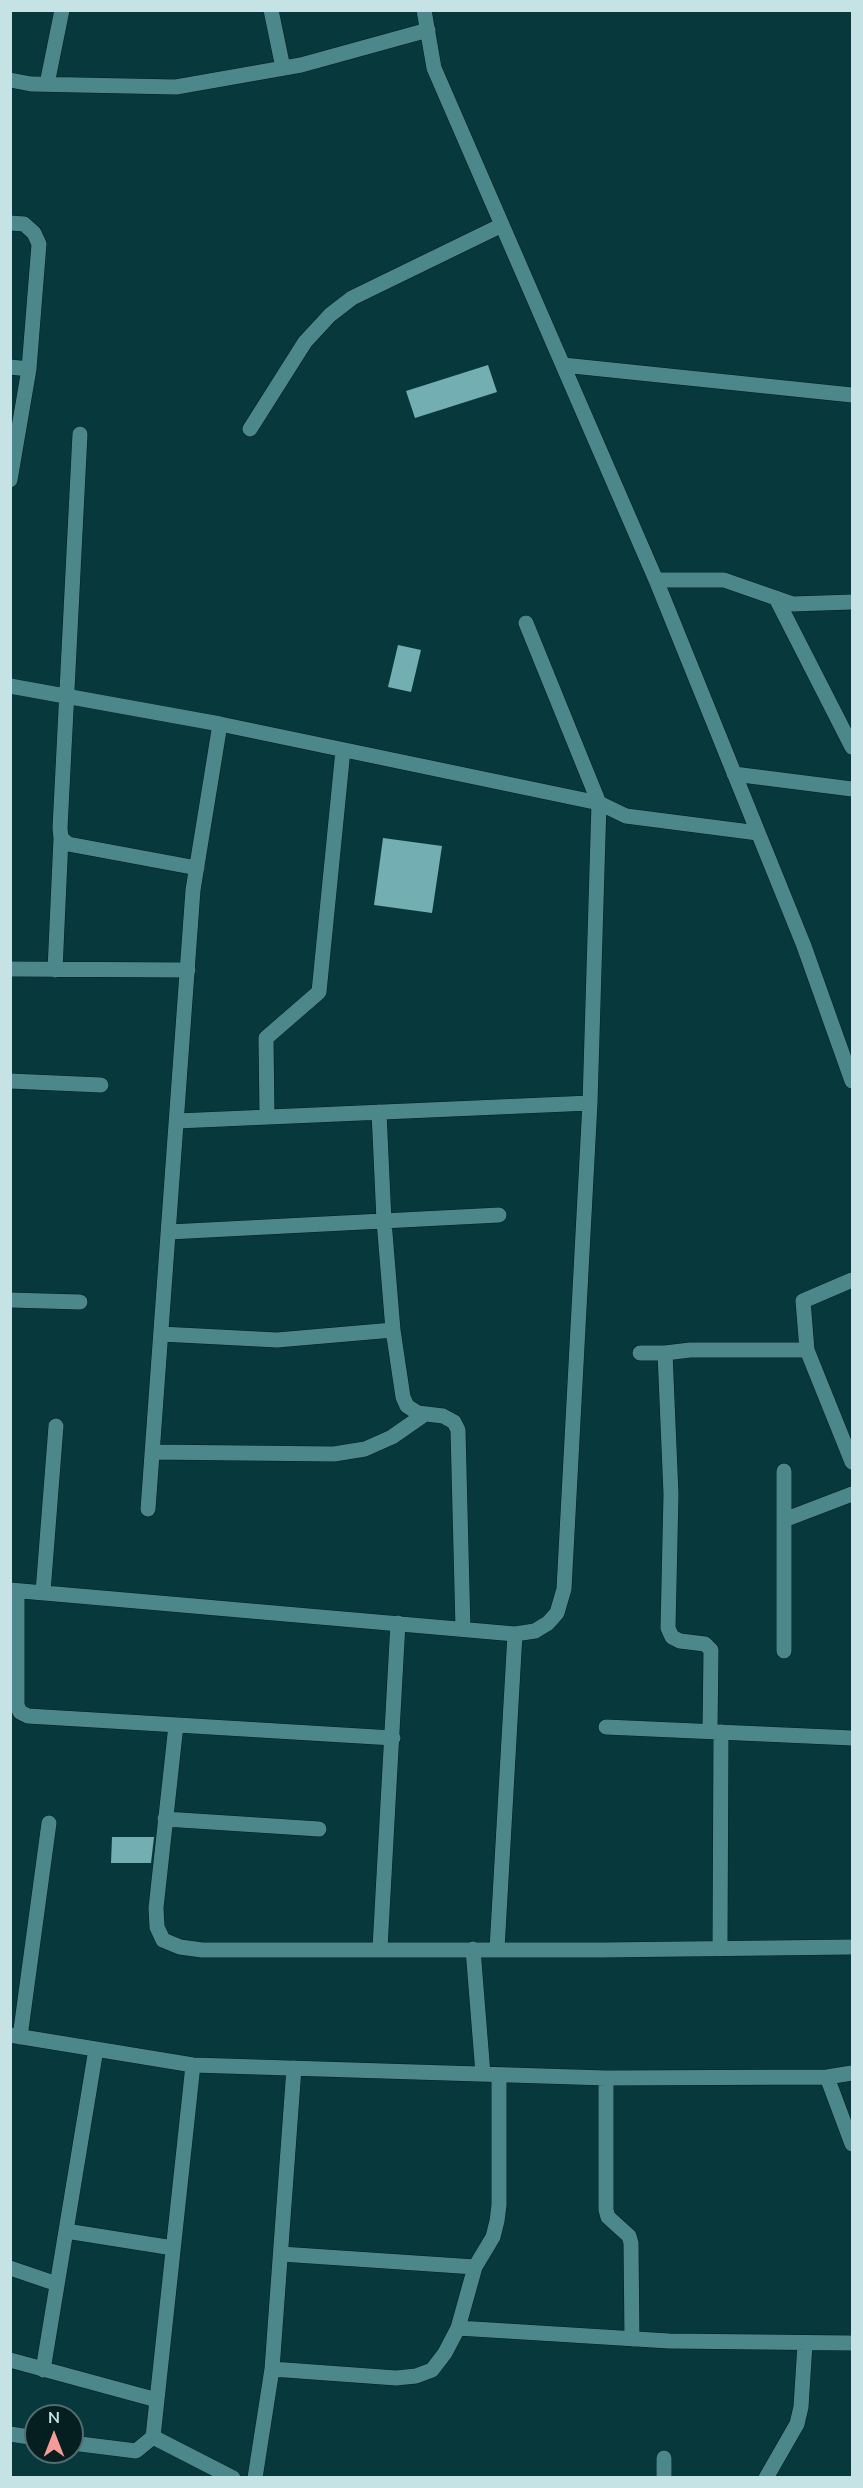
<!DOCTYPE html>
<html>
<head>
<meta charset="utf-8">
<style>
	body { margin:0 }
	#map { position:relative; width:863px; height:2488px; overflow:hidden; background:#07393c; font-family:"Nunito Sans",sans-serif }
	canvas { display:block }
	.frame { position:absolute; inset:0; border:12px solid #c5e2e4; pointer-events:none }
	.north { position:absolute; left:24px; top:2404px; width:60px; height:60px; box-sizing:border-box; background:#051e1f; border:2px solid #526c6e; border-radius:50%; rotate:0deg; font-size:16px; font-weight:700; line-height:24px; text-align:center; color:#c5e2e4 }
	.north::after { content:''; display:block; margin:auto; width:21px; height:27px; background:#f59b99; clip-path:polygon(50% 0,100% 100%,50% 72%,0 100%) }
</style>
</head>
<body>
<div id="map">
<canvas width="863" height="2488"></canvas>
<div class="frame"></div>
<div class="north">N</div>
</div>
<script>
const g = document.querySelector('canvas').getContext('2d');
g.lineJoin = 'round';
function fillPath(path, color) { g.fillStyle = color; g.fill(path, 'evenodd'); }
const shape = rows => new Path2D(rows.map(r => 'M' + r).join(''));
function trace(path, color, width, dash) { g.strokeStyle = color; g.lineWidth = width; g.lineCap = dash ? 'butt' : 'round'; g.setLineDash(dash || []); g.stroke(path); }
fillPath(shape([
	[488,365,497,392,415,418,406,391],
	[398,645,421,650,411,692,388,687],
	[383,838,442,846,432,913,374,905],
	[112,1837,154,1837,151,1863,111,1863]
]), '#73aeb2');
const minor = shape([
	[271,10,283,68],
	[424,10,434,68,656,580,804,946,852,1081],
	[10,80,31,84,176,87,301,65,428,30],
	[47,84,62,10],
	[10,223,24,224,34,233,39,244,29,369,10,480],
	[563,365,852,395],
	[10,367,29,369],
	[250,429,305,342,330,315,352,298,502,225],
	[80,434,60,828,61,838,68,844,197,868],
	[656,580,724,580,793,604,852,602],
	[776,598,852,747],
	[10,686,220,724,599,803,626,816,758,833],
	[734,774,852,789],
	[10,969,188,970],
	[55,970,61,838],
	[10,1081,101,1085],
	[379,1112,384,1221,393,1330,403,1397,407,1406,418,1413,443,1416,454,1422,458,1430,463,1629],
	[267,1115,266,1038,319,992,343,750],
	[177,1121,590,1103],
	[169,1232,499,1215],
	[852,1280,803,1301,807,1350,852,1462],
	[10,1300,80,1302],
	[161,1334,277,1340,393,1330],
	[640,1353,665,1353],
	[152,1452,334,1454,365,1449,392,1437,425,1414],
	[784,1471,784,1651],
	[148,1509,193,890,220,724],
	[784,1520,852,1494],
	[10,1590,515,1634,535,1631,548,1623,557,1613,564,1589,590,1103,599,803,526,623],
	[17,1591,17,1705,20,1712,28,1716,393,1738],
	[43,1592,56,1426],
	[176,1725,156,1908,157,1927,163,1940,180,1947,202,1950,602,1950,852,1947],
	[606,1727,852,1738],
	[710,1731,711,1650,705,1644,680,1641,672,1637,668,1628,671,1494,665,1353,690,1350,807,1350],
	[165,1819,319,1829],
	[380,1948,398,1623],
	[473,1949,483,2074],
	[497,1949,515,1634],
	[720,1949,721,1732],
	[10,2035,193,2065,606,2078,827,2077,852,2073],
	[20,2037,49,1823],
	[827,2077,852,2144],
	[606,2078,606,2210,608,2217,629,2236,631,2243,632,2339],
	[66,2231,173,2248],
	[281,2254,475,2267],
	[10,2268,57,2284],
	[458,2328,669,2341,852,2343],
	[10,2360,157,2400],
	[272,2369,396,2378,416,2376,432,2370,445,2353,458,2328,475,2267,493,2237,497,2221,499,2205,499,2075],
	[43,2370,96,2049],
	[10,2434,36,2438],
	[153,2437,233,2478],
	[72,2443,136,2451,153,2437,193,2065],
	[255,2478,272,2369,294,2068],
	[664,2478,664,2458],
	[766,2478,797,2424,801,2407,805,2344]
]);
trace(minor, '#001e21', 16);
trace(minor, '#4c878b', 15);
</script>
</body>
</html>
